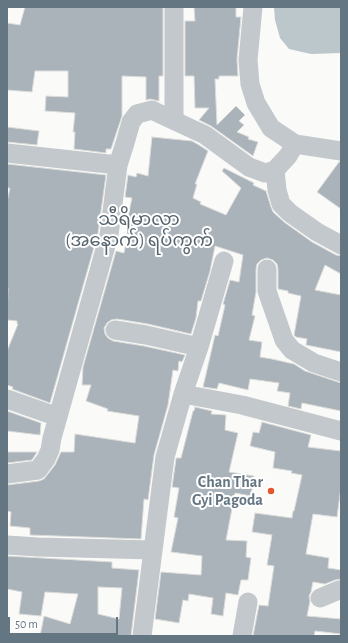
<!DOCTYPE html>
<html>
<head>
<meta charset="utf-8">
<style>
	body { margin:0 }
	#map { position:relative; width:348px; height:643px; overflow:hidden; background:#fafaf8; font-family:"Alegreya Sans",sans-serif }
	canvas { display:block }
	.frame { position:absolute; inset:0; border:8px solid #657683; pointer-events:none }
	.scale { position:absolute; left:8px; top:617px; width:110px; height:18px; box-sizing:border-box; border:2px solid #657683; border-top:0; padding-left:5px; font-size:12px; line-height:14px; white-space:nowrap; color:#657683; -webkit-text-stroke:3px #fff; paint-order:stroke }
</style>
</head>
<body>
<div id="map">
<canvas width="348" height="643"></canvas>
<div class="frame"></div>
<div class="scale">50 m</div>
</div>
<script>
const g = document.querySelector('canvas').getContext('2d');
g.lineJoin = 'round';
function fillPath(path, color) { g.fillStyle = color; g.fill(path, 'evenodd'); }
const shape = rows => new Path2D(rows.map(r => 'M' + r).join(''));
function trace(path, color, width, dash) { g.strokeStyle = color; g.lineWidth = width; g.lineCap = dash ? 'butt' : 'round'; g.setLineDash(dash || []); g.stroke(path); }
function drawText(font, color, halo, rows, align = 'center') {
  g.font = font + ' "Alegreya Sans","Noto Sans Myanmar",sans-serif'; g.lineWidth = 4; g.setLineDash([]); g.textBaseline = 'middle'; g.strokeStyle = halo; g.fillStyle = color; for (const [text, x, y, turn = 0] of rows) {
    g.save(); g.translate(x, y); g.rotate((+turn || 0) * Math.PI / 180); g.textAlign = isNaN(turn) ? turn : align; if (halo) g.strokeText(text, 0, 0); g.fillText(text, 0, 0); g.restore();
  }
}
fillPath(shape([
	[274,7,341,7,341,53,311,54,289,49,280,38,275,20]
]), '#bbc7cb');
const building = shape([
	[25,7,163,7,163,76,159,76,159,101,150,99,146,100,146,77,122,76,122,116,111,149,106,149,106,153,74,149,75,132,73,132,75,113,45,111,46,96,68,97,68,71,35,71,32,92,7,90,7,23,20,25,25,7],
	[194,7,236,7,236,17,241,17,237,59,238,76,219,76,219,79,215,79,217,125,236,106,245,115,239,121,244,125,237,132,249,137,248,139,258,142,253,156,211,126,199,120,209,108,195,108,194,76,185,76,185,21,195,21,194,7],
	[7,127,39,131,37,145,7,142,7,127],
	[152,137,192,141,199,145,208,151,195,184,197,184,193,198,201,202,200,204,226,215,241,188,222,171,224,168,254,183,253,185,266,191,271,207,273,212,284,222,312,242,336,255,341,256,341,274,325,265,315,290,341,295,341,352,306,345,307,339,296,337,294,335,301,296,288,293,288,291,278,289,278,269,277,264,273,260,267,258,261,260,257,264,256,269,256,292,252,315,255,316,249,340,262,342,260,357,272,359,294,364,305,371,341,383,341,411,302,403,301,409,288,406,290,393,277,391,279,383,250,379,248,390,219,383,217,389,203,387,215,335,218,336,225,305,223,304,230,280,239,282,243,255,215,246,210,271,201,301,198,301,196,318,191,334,148,324,117,319,111,320,107,323,104,328,105,334,108,338,113,341,144,346,185,355,182,362,179,361,178,371,173,370,168,405,154,455,148,500,144,499,141,539,30,535,30,528,10,526,11,512,7,511,7,485,39,481,44,479,55,465,61,452,74,452,75,434,135,443,139,416,107,411,108,409,86,401,91,385,82,385,83,367,116,251,124,253,130,222,127,221,132,198,125,197,128,175,136,177,137,173,148,176,152,137],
	[339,162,341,162,341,209,317,192,339,162],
	[7,164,106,175,98,233,50,403,12,389,13,387,7,385,7,351,18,324,17,324,17,321,7,320,8,288,7,288,7,202,10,188,7,188,7,164],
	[195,407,212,411,211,414,226,415,225,430,238,433,229,472,254,476,251,496,235,493,226,540,247,541,246,557,251,558,248,580,241,580,238,595,226,593,223,616,211,614,213,598,189,594,188,601,183,600,179,623,155,619,161,572,201,575,202,556,171,552,178,518,174,517,179,488,172,487,176,459,176,458,181,458,193,411,194,411,195,407],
	[7,411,41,423,40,435,7,431,7,411],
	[262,422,311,435,308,447,341,451,341,487,337,517,313,514,306,554,329,558,328,568,341,570,341,579,335,580,325,584,313,582,311,592,309,596,310,601,307,616,341,619,341,634,315,631,314,636,253,636,259,605,268,606,274,566,267,565,272,535,252,532,255,513,292,518,293,511,294,511,302,475,291,473,292,471,273,468,275,452,250,446,253,432,259,433,262,422],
	[7,452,37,452,32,460,7,463,7,452],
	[7,556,112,562,112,568,139,570,131,636,40,636,44,616,70,624,78,594,45,592,41,616,19,614,22,592,7,589,7,556],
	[98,587,122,588,119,619,98,614,98,587]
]);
fillPath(building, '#aab3b9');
trace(building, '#dcdcda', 1);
trace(shape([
	[253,7,248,60,250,84,256,103,271,128,295,144,341,151],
	[174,120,174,7],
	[7,153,118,165],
	[275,170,277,190,281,204,290,213,317,232,341,245],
	[267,269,267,291,284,340,292,350,314,363,341,372],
	[115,330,146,335,199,347],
	[183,394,242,405,341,431],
	[7,399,58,417],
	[7,474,38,470,46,459,50,450,52,438,109,235,118,165,125,143,131,122,137,114,152,110,162,115,205,135,249,167,265,173,275,170,288,156,295,144],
	[7,545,38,547,153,550],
	[320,598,339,590,341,590],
	[142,636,165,457,183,394,199,347,224,261],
	[242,636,248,602]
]), '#c3c8cc', 19);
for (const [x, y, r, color] of [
	[271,491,4,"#e4572e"]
]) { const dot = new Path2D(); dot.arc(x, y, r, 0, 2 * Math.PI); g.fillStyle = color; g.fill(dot); trace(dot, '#fff', 1.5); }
drawText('bold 16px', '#657683', '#fff', [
	["Chan Thar",263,482],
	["Gyi Pagoda",263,500]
], 'right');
drawText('18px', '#57646e', '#fff', [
	["သီရိမာလာ",139,220],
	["(အနောက်) ရပ်ကွက်",139,241]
]);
</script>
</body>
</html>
